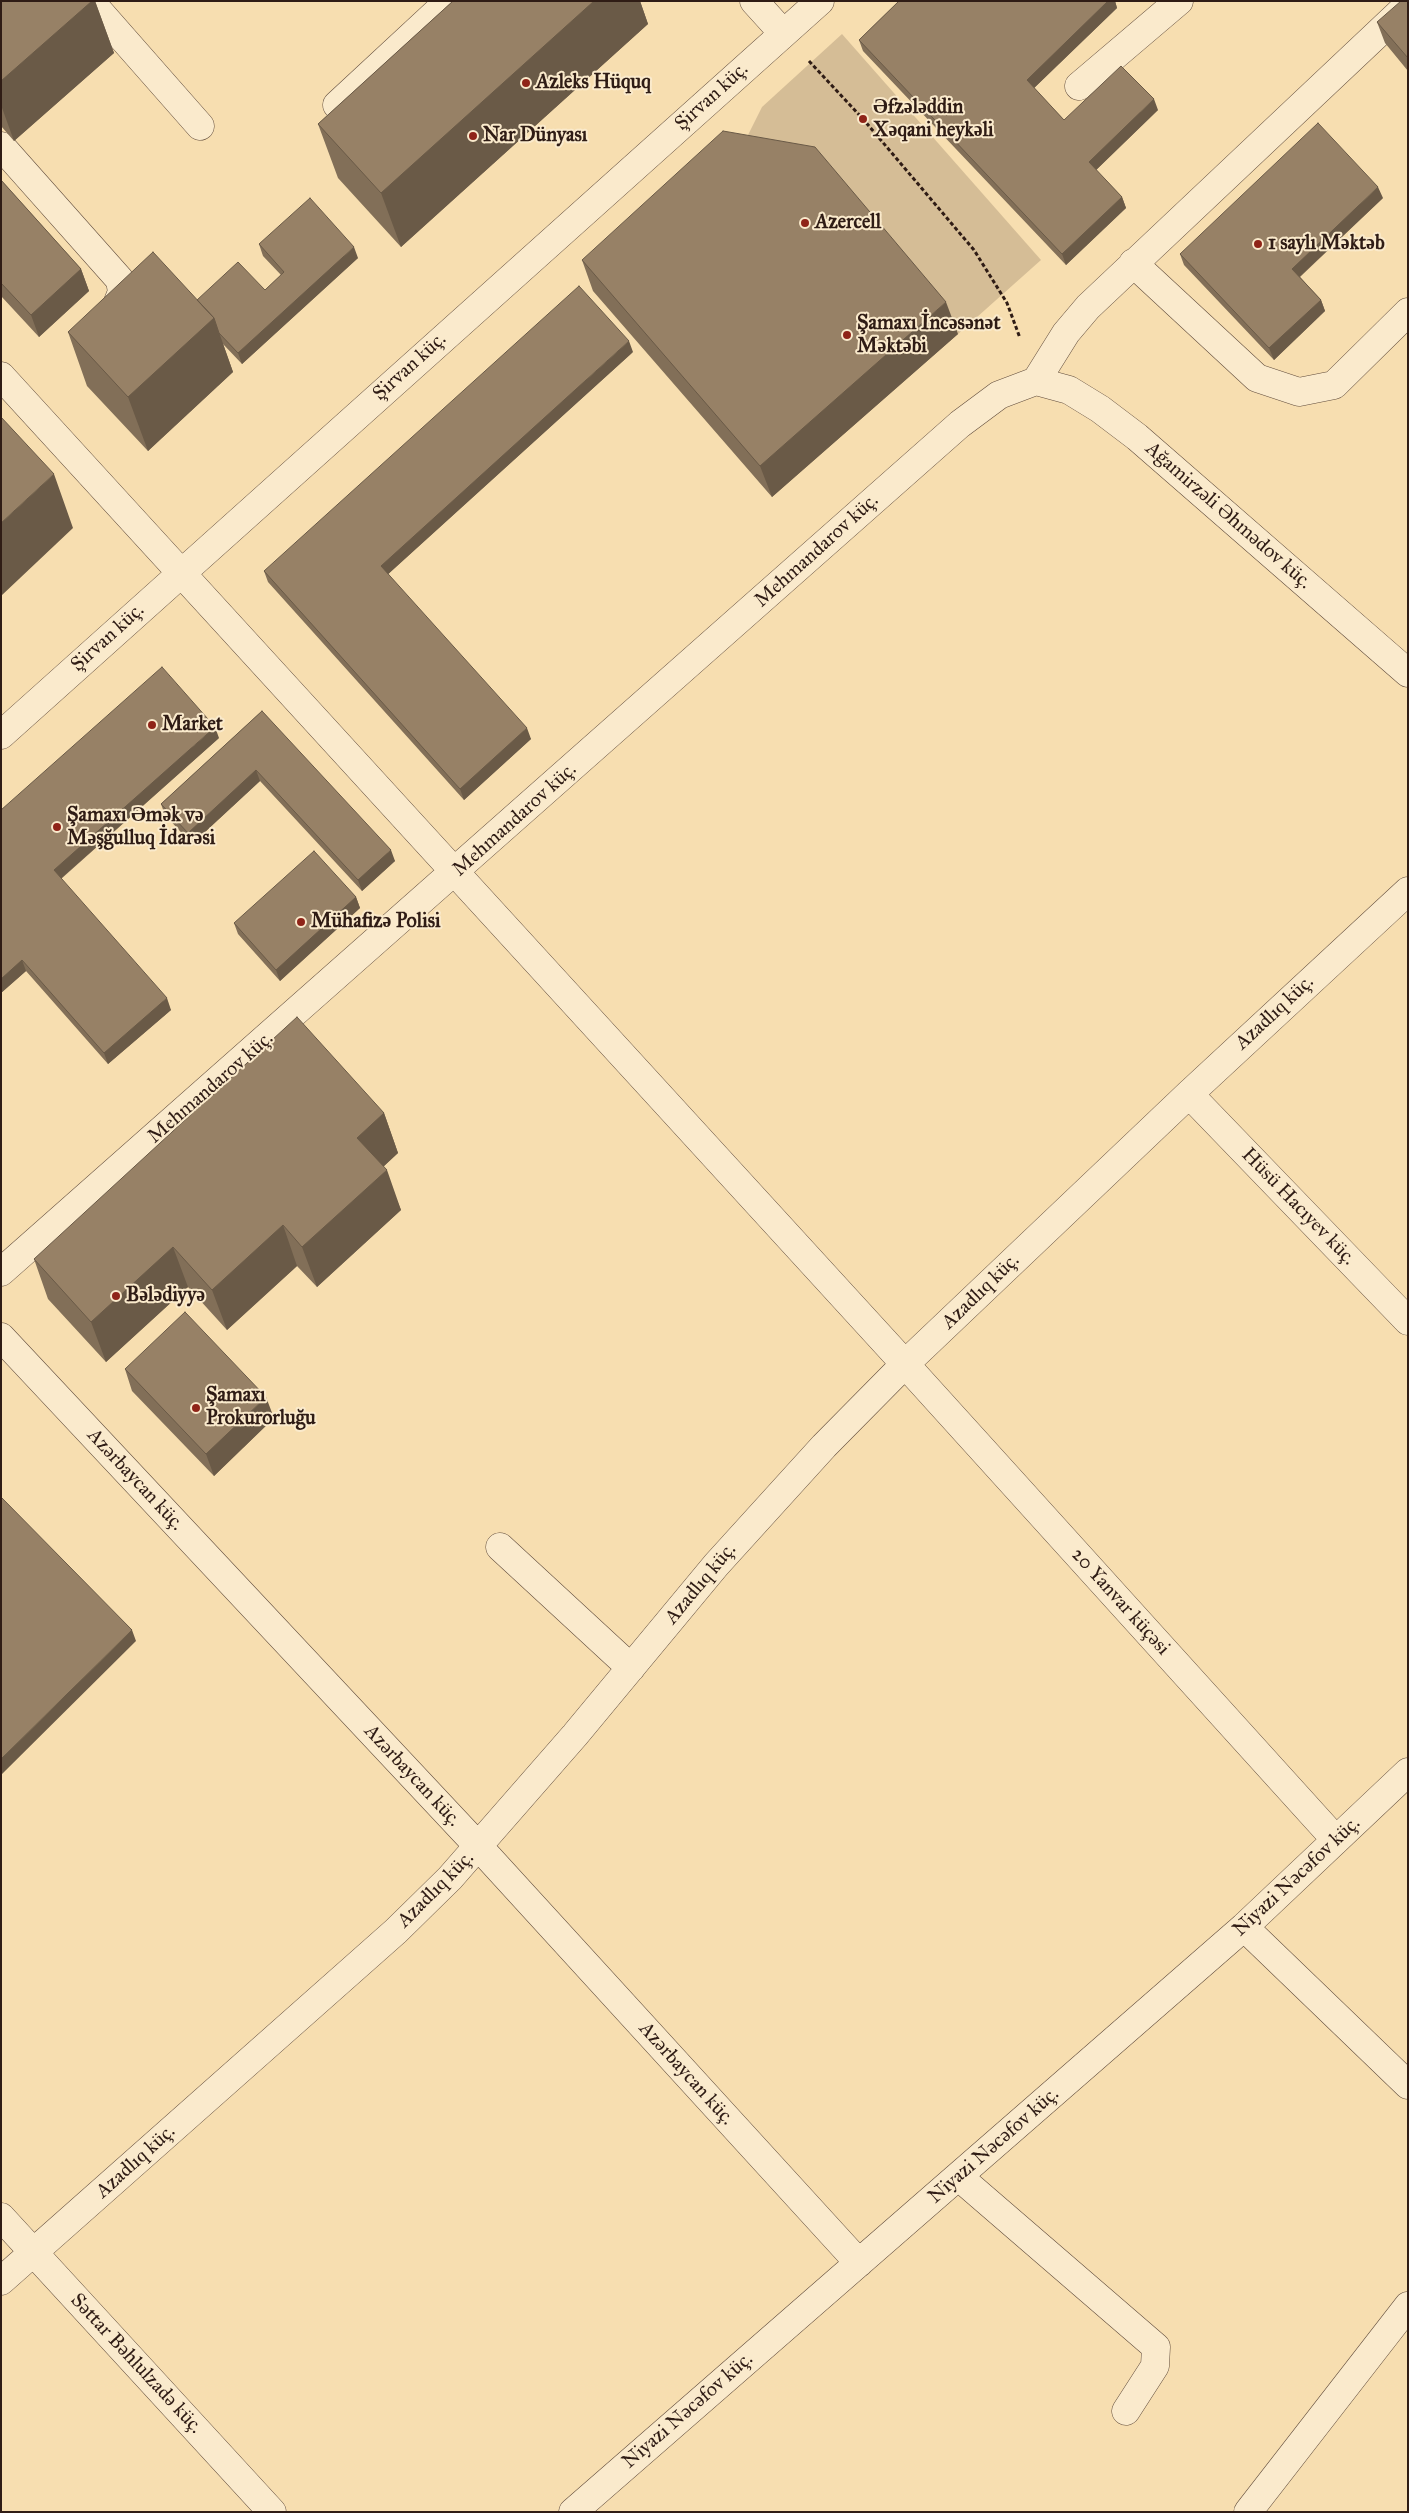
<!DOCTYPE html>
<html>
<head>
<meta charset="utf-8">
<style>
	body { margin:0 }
	#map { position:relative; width:1409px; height:2513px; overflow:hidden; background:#f7deb0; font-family:"IM FELL Great Primer",serif }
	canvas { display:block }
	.frame { position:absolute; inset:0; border:2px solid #2f1c15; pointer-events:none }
</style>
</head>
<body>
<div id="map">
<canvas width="1409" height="2513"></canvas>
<div class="frame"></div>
</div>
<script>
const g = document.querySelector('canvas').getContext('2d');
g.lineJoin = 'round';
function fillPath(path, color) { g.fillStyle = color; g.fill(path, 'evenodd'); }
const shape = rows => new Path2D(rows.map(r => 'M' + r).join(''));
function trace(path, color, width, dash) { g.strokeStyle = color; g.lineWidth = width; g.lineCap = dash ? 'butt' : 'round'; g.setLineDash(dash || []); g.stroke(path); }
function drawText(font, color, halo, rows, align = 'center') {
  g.font = font + ' "IM FELL Great Primer",serif'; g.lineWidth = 4; g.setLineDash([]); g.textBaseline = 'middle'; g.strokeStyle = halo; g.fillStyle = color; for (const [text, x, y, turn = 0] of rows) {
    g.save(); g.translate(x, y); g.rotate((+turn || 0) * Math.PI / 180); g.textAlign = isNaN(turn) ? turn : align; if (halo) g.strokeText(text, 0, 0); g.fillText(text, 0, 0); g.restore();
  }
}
fillPath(shape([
	[842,34,1041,260,958,334,734,163,762,107]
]), '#d5bd96');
const minor = shape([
	[90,1,200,126],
	[754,1,783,33],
	[1079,86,1179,1],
	[337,105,449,1],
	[1,146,120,280,122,292,116,307,108,315],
	[1133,263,1257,378,1299,392,1334,385,1408,312],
	[1,376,905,1364,1336,1840],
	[1036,381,1066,333,1088,307,1408,5],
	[1036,381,1069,390,1100,409,1137,437,1408,673],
	[1,735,820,1],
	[1189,1094,1408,1321],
	[1,1272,960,424,999,395,1036,381],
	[1,1337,479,1847,859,2263],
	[500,1547,631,1668],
	[1244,1927,1408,2085],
	[959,2177,1156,2347,1155,2366,1126,2411],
	[1,2217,272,2512],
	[1,2281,396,1931,450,1878,575,1735,716,1565,824,1446,905,1364,1189,1094,1408,891],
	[573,2512,1244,1927,1408,1772],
	[1248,2512,1408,2306]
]);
trace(minor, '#614c3c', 29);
trace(shape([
	[809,61,863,119,974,250,1007,303,1020,338]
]), '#2f1c15', 3, [4, 2.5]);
trace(minor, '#faeacc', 28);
fillPath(shape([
	[1,1,95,1,114,53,14,141,1,126],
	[453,1,640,1,648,24,401,247,338,178,318,124],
	[899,1,1115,1,1117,8,1034,88,1064,120,1158,110,1096,170,1122,197,1126,208,1066,265,863,51,859,40],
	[1408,1,1408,71,1385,43,1377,22],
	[1,180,81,269,89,291,39,337,1,296],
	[1383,198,1300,277,1321,300,1325,311,1274,360,1184,265,1180,254],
	[259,244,358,258,242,364,223,344,233,372,148,451,87,386,68,332,197,300,265,290,281,275,263,256],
	[582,260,958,334,772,497,593,291],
	[633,352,388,574,531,739,464,800,268,582,264,571],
	[262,711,395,861,362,891,260,781,192,844,165,815,161,804],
	[219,738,61,879,171,1010,108,1064,26,971,1,993,1,810],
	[356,897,360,908,280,981,238,934,234,923],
	[384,1113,398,1153,383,1167,401,1210,317,1287,297,1266,227,1330,188,1287,106,1362,48,1299,34,1259],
	[125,1369,274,1418,214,1476,132,1391]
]), '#826f58');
fillPath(shape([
	[92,1,95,1,114,53,14,141,1,105,1,81],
	[594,1,640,1,648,24,401,247,381,193],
	[1108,1,1115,1,1117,8,1031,91,1027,80],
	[1154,99,1158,110,1093,173,1089,162],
	[1378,187,1383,198,1296,280,1292,269],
	[1122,197,1126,208,1066,265,1062,254],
	[354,247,358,258,242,364,238,353],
	[81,269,89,291,39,337,31,315],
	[1321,300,1325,311,1274,360,1269,348],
	[946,302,958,334,772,497,760,466],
	[214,318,233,372,148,451,128,397],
	[629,341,633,352,385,577,381,566],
	[54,474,73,528,1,596,1,523],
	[215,727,219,738,58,881,54,870],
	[527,728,531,739,464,800,460,789],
	[256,770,260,781,192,844,188,833],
	[391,850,395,861,362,891,358,880],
	[356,897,360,908,280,981,276,970],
	[22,960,26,971,1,993,1,979],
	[167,998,171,1010,108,1064,104,1053],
	[384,1113,398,1153,371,1178,357,1138],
	[387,1170,401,1210,317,1287,302,1247],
	[283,1225,297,1266,227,1330,212,1290],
	[173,1247,188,1287,106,1362,91,1322],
	[266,1397,274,1418,214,1476,206,1454],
	[132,1630,136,1641,1,1775,1,1759]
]), '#6a5a47');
const building = shape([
	[1,1,92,1,1,81,1,1],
	[453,1,594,1,381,193,318,124,453,1],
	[899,1,1108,1,1027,80,1064,120,1121,66,1154,99,1089,162,1122,197,1062,254,859,40,899,1],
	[1401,1,1408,1,1408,58,1377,22,1401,1],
	[1318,123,1378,187,1292,269,1321,300,1269,348,1180,254,1318,123],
	[723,131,815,147,946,302,760,466,582,260,723,131],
	[1,180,81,269,31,315,1,283,1,180],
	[310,198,354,247,238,353,219,333,214,318,197,300,238,262,265,290,284,272,259,244,310,198],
	[153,252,214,318,128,397,68,332,153,252],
	[579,286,629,341,381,566,527,728,460,789,264,571,579,286],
	[1,417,54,474,1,523,1,417],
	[162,667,215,727,54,870,167,998,104,1053,22,960,1,979,1,810,162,667],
	[262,711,391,850,358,880,256,770,188,833,161,804,262,711],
	[314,851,356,897,276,970,234,923,314,851],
	[297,1017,384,1113,357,1138,387,1170,302,1247,283,1225,212,1290,173,1247,91,1322,34,1259,297,1017],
	[185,1312,266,1397,206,1454,125,1369,185,1312],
	[1,1497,132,1630,1,1759,1,1497]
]);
fillPath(building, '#978166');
trace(building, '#6a5a47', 1);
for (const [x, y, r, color] of [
	[526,83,5,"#8f2418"],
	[863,119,5,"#8f2418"],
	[473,136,5,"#8f2418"],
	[805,223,5,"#8f2418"],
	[1258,244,5,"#8f2418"],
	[847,335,5,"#8f2418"],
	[152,725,5,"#8f2418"],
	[57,827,5,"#8f2418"],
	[301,922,5,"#8f2418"],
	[116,1296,5,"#8f2418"],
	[196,1408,5,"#8f2418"]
]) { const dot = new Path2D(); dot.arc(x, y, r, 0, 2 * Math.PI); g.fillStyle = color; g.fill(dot); trace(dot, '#faeacc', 2); }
drawText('bold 20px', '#2f1c15', '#faeacc', [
	["Azleks Hüquq",536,83],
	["Əfzələddin",873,108],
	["Xəqani heykəli",873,131],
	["Nar Dünyası",483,136],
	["Azercell",815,223],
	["1 saylı Məktəb",1268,244],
	["Şamaxı İncəsənət",857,324],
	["Məktəbi",857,347],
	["Market",162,725],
	["Şamaxı Əmək və",67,816],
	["Məşğulluq İdarəsi",67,839],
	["Mühafizə Polisi",311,922],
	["Bələdiyyə",126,1296],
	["Şamaxı",206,1396],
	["Prokurorluğu",206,1419]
], 'left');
drawText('20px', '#2f1c15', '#faeacc', [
	["Şirvan küç.",712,97,-42],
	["Şirvan küç.",410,367,-42],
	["Ağamirzəli Əhmədov küç.",1228,516,41],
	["Mehmandarov küç.",817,551,-42],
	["Şirvan küç.",108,638,-42],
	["Mehmandarov küç.",515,820,-42],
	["Azadlıq küç.",1275,1013,-43],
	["Mehmandarov küç.",211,1088,-41],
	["Hüsü Hacıyev küç.",1298,1207,46],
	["Azadlıq küç.",981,1292,-44],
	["Azərbaycan küç.",135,1480,47],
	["Azadlıq küç.",701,1584,-50],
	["20 Yanvar küçəsi",1120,1602,48],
	["Azərbaycan küç.",412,1776,47],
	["Niyazi Nəcəfov küç.",1297,1877,-43],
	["Azadlıq küç.",436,1890,-45],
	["Azərbaycan küç.",686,2074,48],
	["Niyazi Nəcəfov küç.",994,2146,-41],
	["Azadlıq küç.",136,2162,-42],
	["Səttar Bəhlulzadə küç.",136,2364,47],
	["Niyazi Nəcəfov küç.",688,2411,-41]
]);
</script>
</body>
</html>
